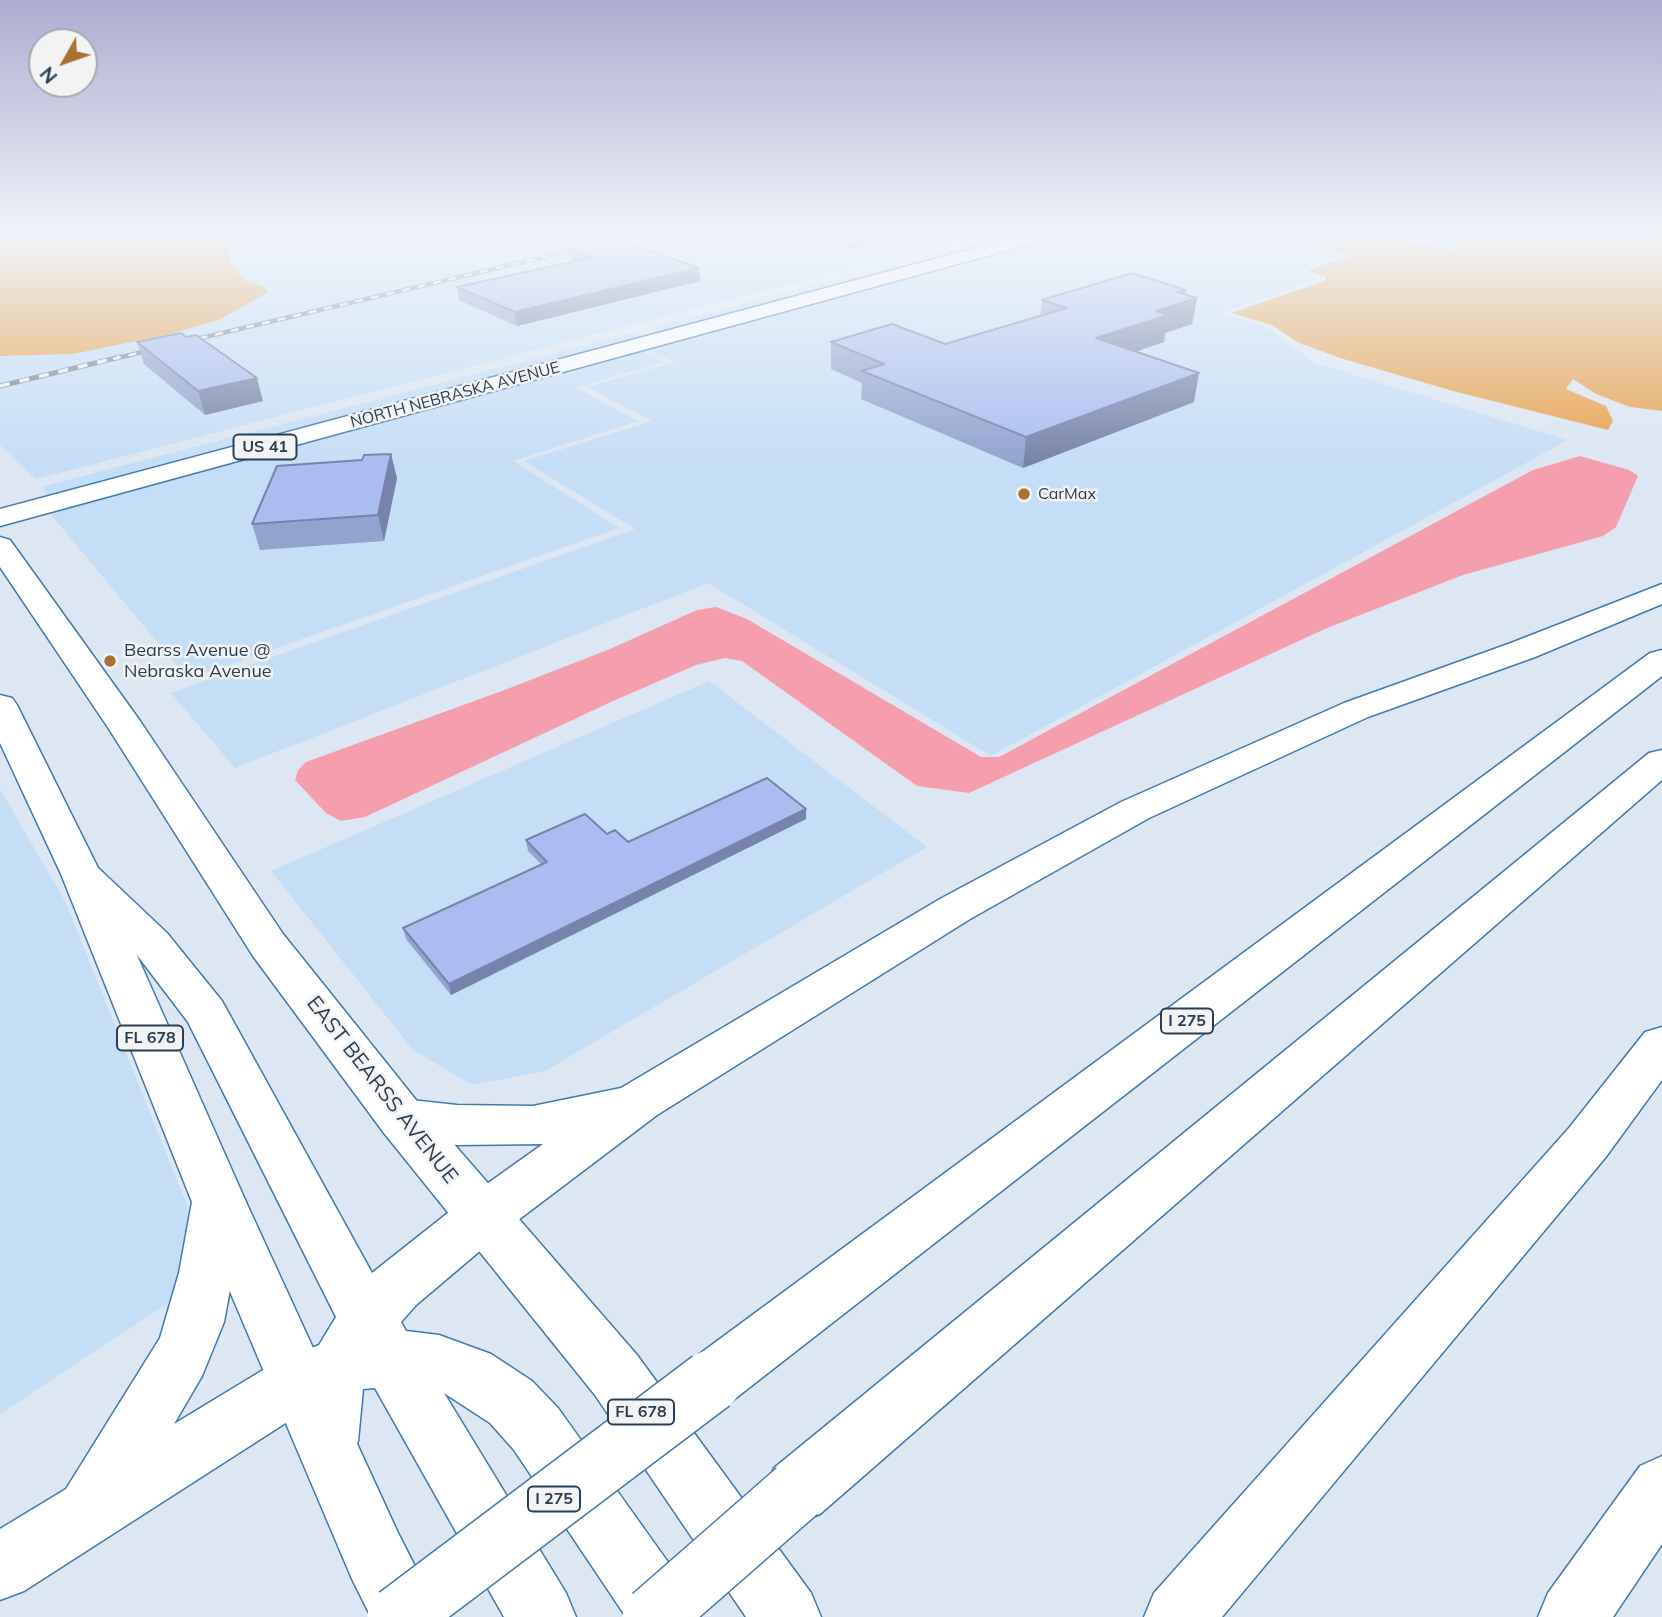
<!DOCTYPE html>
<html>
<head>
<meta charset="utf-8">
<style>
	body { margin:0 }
	#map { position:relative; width:1662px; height:1617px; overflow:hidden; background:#dce7f3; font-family:Mulish,sans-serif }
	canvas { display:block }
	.north { position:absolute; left:28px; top:28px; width:70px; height:70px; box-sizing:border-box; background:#f3f3f3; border:2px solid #a1abb4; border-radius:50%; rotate:230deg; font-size:19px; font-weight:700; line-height:28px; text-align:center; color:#273f56 }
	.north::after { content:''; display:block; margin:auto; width:24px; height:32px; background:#a9722e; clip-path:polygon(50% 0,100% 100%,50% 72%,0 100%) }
</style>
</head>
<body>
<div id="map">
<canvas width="1662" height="1617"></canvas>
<div class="north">N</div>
</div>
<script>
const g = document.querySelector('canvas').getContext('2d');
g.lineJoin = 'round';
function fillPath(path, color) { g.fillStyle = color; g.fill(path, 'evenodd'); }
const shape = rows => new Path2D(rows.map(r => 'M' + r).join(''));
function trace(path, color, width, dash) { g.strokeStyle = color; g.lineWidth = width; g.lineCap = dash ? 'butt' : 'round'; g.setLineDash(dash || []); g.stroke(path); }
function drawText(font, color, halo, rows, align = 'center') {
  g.font = font + ' Mulish,sans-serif'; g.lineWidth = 5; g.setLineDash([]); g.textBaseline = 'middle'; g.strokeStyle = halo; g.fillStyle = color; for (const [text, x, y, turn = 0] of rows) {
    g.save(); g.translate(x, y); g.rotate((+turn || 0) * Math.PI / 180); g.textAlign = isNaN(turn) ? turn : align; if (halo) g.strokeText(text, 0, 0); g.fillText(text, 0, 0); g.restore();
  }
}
fillPath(shape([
	[225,238,968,238,36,479,0,445,0,356,73,354,219,320,267,292,263,286,245,281,231,263],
	[993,238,1019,238,663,333,652,328],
	[1048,238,1270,238,1342,256,1296,271,1320,278,1221,313,1266,327,1315,363,1568,440,991,756,708,583,235,768,171,693,635,529,524,461,652,421,587,387,675,362,643,347],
	[633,333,645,338,47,500,44,486],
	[635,349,663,362,576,388,638,421,513,461,619,528,188,679,48,511],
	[709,681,927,847,545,1071,472,1085,413,1050,271,871],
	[0,789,66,903,190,1213,171,1301,0,1414]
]), '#c5def7');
fillPath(shape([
	[0,238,225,238,231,263,245,281,263,286,268,292,219,320,170,334,73,354,0,356],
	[1281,238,1385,238,1454,249,1453,245,1463,240,1485,238,1662,238,1662,411,1630,407,1596,394,1573,379,1566,389,1606,406,1613,421,1608,430,1453,391,1340,358,1297,342,1272,325,1232,313,1326,280,1326,277,1308,271,1350,256]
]), '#e8a351');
fillPath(shape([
	[1580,456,1629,470,1638,476,1616,527,1603,536,1463,575,1327,628,969,793,917,786,742,661,725,658,696,665,611,702,365,817,341,821,326,813,295,780,298,770,306,762,502,691,610,649,697,610,716,607,747,619,981,757,999,757,1533,470]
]), '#f59fae');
const minor = shape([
	[1662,1456,1662,1544,1613,1617,1538,1617,1548,1593,1640,1466,1662,1456]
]);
const major = shape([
	[1013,238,1041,238,1038,242,0,526,0,509,1013,238],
	[0,537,10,540,140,721,283,934,420,1105,637,1355,811,1593,821,1617,746,1617,595,1395,384,1133,253,956,109,729,0,567,0,537],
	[0,695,12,698,17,705,101,874,246,1202,398,1533,441,1617,371,1617,352,1579,192,1202,61,874,0,743,0,695]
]);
const highway = shape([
	[1662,584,1662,604,1535,657,1368,717,1149,818,970,919,657,1115,501,1233,416,1305,401,1322,406,1331,439,1335,491,1354,532,1381,558,1408,690,1593,700,1617,626,1617,514,1450,490,1423,444,1393,566,1593,576,1617,504,1617,375,1388,363,1389,358,1441,349,1463,327,1472,305,1463,296,1441,298,1415,24,1591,0,1600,0,1529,66,1489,160,1338,179,1273,192,1202,200,1186,219,1179,238,1186,246,1202,224,1322,202,1376,174,1424,278,1361,319,1345,336,1317,188,1022,137,955,67,883,61,874,67,865,81,861,95,865,167,933,222,1001,372,1273,463,1201,543,1144,457,1145,402,1139,384,1133,377,1119,384,1105,402,1099,457,1105,533,1106,621,1088,940,899,1121,802,1344,703,1511,643,1662,584],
	[1662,650,1662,676,732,1401,711,1409,690,1401,681,1381,690,1361,1650,653,1662,650],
	[1662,750,1662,780,820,1514,797,1523,774,1514,765,1491,774,1468,1649,753,1662,750],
	[1662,1027,1662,1080,1605,1158,1222,1617,1144,1617,1154,1593,1569,1128,1645,1032,1662,1027]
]);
trace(minor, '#4179ac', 3);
trace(major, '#4179ac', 3);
trace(highway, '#4179ac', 3);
fillPath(minor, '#fff');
fillPath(major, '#fff');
fillPath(highway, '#fff');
const railFar1 = shape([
	[184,342,625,238],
	[113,359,160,348]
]);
const rail = shape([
	[0,386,120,357]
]);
trace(railFar1, '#748799', 4.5);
trace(rail, '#748799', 5);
trace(railFar1, '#f3f3f3', 2.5, [8]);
trace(rail, '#f3f3f3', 3.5, [10]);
const highwayBridge = shape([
	[398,1617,711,1381],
	[653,1617,797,1491]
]);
trace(highwayBridge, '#4179ac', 64, []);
trace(highwayBridge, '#fff', 61);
fillPath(shape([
	[816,238,894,238,849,249],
	[569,248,699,268,700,281,517,326,459,300,457,287,574,262,571,260],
	[1186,290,1185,294,1197,298,1192,324,1165,333,1164,342,1135,352,1194,402,1023,468,861,399,862,383,831,369,831,342,945,344,1040,316,1042,300],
	[137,342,263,401,205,415,144,364],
	[397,478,384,541,260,550,252,524],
	[806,809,806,819,451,995,406,939,403,928,541,864,528,851,526,840,607,834,628,842]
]), '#91a3cf');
fillPath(shape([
	[849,238,894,238,849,249],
	[699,268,700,281,517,326,515,312],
	[1186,290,1184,302,1197,298,1192,324,1165,333,1164,342,1092,366,1096,338,1156,311,1177,292],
	[1199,373,1194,402,1023,468,1026,437],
	[257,378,263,401,205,415,198,391],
	[391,454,397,478,384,541,378,515],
	[806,809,806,819,451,995,449,984]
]), '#7684a9');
const building = shape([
	[573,238,614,238,699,268,515,312,457,287,594,257,569,248,573,238],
	[1132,273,1186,290,1177,292,1197,298,1156,311,1168,315,1096,338,1199,373,1026,437,862,371,884,364,831,342,892,324,945,344,1067,308,1042,300,1132,273],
	[181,333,186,337,196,335,257,378,198,391,137,342,181,333],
	[391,454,378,515,252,524,277,466,362,460,364,455,391,454],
	[767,778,806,809,449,984,403,928,547,862,526,840,585,814,607,834,615,830,628,842,767,778]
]);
fillPath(building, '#a9bdf1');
trace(building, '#7684a9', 2);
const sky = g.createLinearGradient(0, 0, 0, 464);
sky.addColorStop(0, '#adacd1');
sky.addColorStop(0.51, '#eff4fa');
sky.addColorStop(1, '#eff4fa00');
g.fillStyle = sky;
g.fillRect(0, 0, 1662, 464);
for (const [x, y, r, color] of [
	[1024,494,7,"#a9722e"],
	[110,661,7,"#a9722e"]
]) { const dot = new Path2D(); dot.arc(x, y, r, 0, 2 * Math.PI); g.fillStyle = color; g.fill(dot); trace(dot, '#f3f3f3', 2.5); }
drawText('16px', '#273f56', '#f3f3f3', [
	["NORTH NEBRASKA AVENUE",455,395,-15]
]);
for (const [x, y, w] of [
	[265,447,63],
	[1187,1021,52],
	[150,1038,66],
	[641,1412,66],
	[554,1499,52]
]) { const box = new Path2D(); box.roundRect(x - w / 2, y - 12.5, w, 25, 5); g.fillStyle = '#f3f3f3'; g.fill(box); trace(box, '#273f56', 2); }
drawText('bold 16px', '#273f56', null, [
	["US 41",265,447],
	["I 275",1187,1021],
	["FL 678",150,1038],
	["FL 678",641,1412],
	["I 275",554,1499]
]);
drawText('16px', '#273f56', '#f3f3f3', [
	["CarMax",1038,494]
], 'left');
drawText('18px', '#273f56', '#f3f3f3', [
	["Bearss Avenue @",124,651],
	["Nebraska Avenue",124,672]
], 'left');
drawText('21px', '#273f56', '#f3f3f3', [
	["EAST BEARSS AVENUE",382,1090,52]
]);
</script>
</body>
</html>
